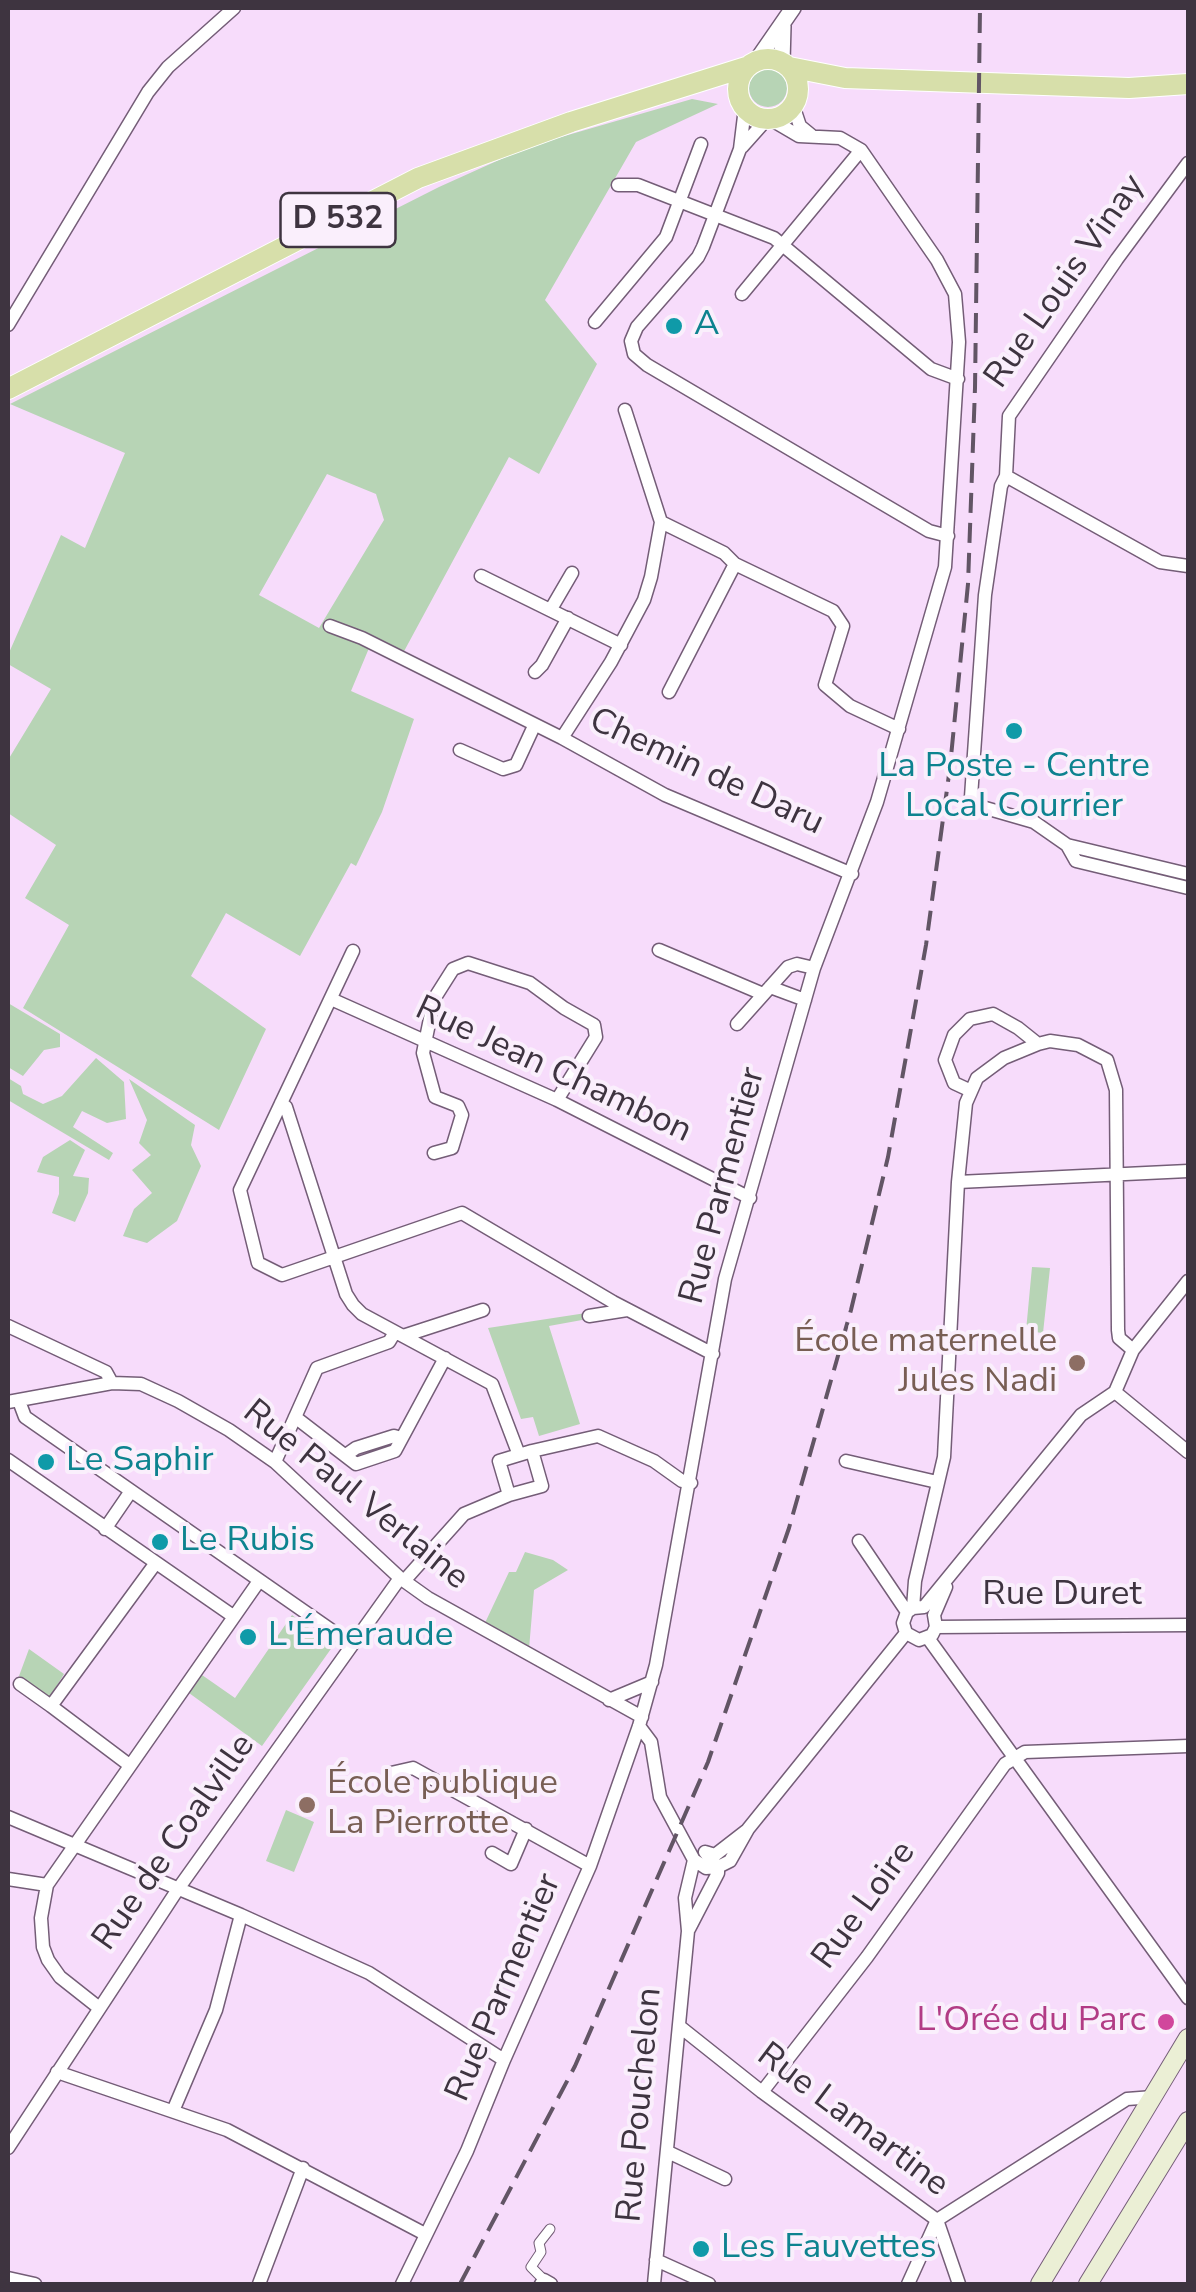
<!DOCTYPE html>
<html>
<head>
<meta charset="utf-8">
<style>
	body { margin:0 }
	#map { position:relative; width:1196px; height:2292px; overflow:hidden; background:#f7dcfb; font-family:"Nunito Sans",sans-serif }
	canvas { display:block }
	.frame { position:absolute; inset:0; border:10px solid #3e3440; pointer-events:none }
</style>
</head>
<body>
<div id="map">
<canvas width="1196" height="2292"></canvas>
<div class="frame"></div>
</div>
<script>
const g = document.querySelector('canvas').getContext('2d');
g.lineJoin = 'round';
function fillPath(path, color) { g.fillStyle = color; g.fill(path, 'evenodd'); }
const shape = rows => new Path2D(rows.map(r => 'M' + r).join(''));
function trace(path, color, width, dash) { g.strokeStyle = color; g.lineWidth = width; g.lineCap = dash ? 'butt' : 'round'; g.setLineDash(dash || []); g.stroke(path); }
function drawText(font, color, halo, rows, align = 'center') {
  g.font = font + ' "Nunito Sans",sans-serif'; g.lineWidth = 8; g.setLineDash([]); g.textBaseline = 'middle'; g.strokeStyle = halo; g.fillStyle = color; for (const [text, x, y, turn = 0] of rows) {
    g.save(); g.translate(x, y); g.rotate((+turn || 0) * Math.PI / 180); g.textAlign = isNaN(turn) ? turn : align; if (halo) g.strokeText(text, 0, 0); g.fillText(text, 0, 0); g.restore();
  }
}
fillPath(shape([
	'749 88a19 19 0 1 1 38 0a19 19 0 1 1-38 0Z',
	[692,99,718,104,636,142,545,300,597,364,539,474,509,457,402,655,372,641,351,691,414,719,382,812,356,866,351,863,300,956,226,913,191,976,266,1029,219,1130,23,1008,69,925,25,898,56,845,8,813,8,760,51,689,8,664,8,655,61,535,85,548,125,453,10,404,439,187,530,146],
	[327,474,376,494,384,520,319,628,259,595],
	[8,1003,60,1034,60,1047,44,1050,23,1076,8,1067],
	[96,1058,124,1082,126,1119,107,1123,82,1111,73,1127,113,1153,109,1160,8,1100,8,1078,21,1086,23,1094,43,1104,62,1096],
	[129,1079,195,1125,191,1145,201,1166,177,1221,147,1243,123,1236,134,1209,152,1193,132,1170,151,1155,139,1143,147,1120],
	[70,1140,85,1150,73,1176,89,1178,88,1193,75,1222,52,1213,59,1194,59,1177,37,1172,43,1157],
	[1032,1267,1050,1268,1043,1333,1026,1331],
	[586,1313,582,1320,549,1326,580,1424,539,1436,533,1417,521,1419,488,1328],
	[525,1552,553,1560,568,1570,534,1590,529,1649,484,1625,509,1572,516,1572],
	[292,1615,333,1646,262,1746,189,1693,202,1675,235,1698],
	[29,1649,64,1674,50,1697,19,1676],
	[286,1810,314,1822,294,1872,266,1861]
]), '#b7d4b5');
const pedestrian = shape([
	[544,2280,531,2267,541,2252,539,2243,550,2229]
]);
const minor = shape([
	[793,105,800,126,811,135],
	[745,108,740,149,703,247,698,257,637,327,631,341,634,354,647,365,929,531,948,536],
	[742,147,767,119],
	[1188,163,1117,259,1009,416,1006,476,1160,562,1188,566],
	[618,185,638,185,774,238,931,369,958,379],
	[742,294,861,150],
	[595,322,666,237,701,144],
	[8,325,148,92,168,67,234,8],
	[1006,476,1001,486,985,595,971,797,982,807,1034,822,1067,845,1188,874],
	[661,522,724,553,735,564,833,611,843,626,825,685,850,706,899,729],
	[481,576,621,645],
	[551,609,572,573],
	[330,626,362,638,562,738,665,795,852,874],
	[535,672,542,665,568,618],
	[669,692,735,564],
	[562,738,611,662,644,600,651,577,661,522,625,410],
	[460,750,503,769,516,765,534,726],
	[1067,845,1076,861,1188,888],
	[659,950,763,994],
	[353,951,240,1190,258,1263,282,1275,462,1213,613,1302,713,1354],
	[770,987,805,1000],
	[331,999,557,1100,750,1198],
	[737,1024,788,967,797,964,814,968],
	[969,1090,954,1083,945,1060,954,1035,970,1019,993,1014,1018,1028,1038,1044],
	[281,1103,286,1107,346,1294,353,1305,362,1314,492,1384,519,1455],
	[434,1153,452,1148,462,1115,458,1106,435,1097,423,1053,434,999,453,969,468,963,530,983,564,1008,594,1025,596,1037,557,1100],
	[958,1182,1188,1171],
	[589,1316,627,1310],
	[8,1326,106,1372,112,1383],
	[403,1336,483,1310],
	[1115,1392,1188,1452],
	[19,1401,25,1417,351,1644],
	[8,1402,112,1383,141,1384,178,1401,229,1430,275,1462,400,1578,428,1598,642,1717],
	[295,1417,356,1464,395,1451,445,1358],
	[532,1451,598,1436,654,1461,682,1481,691,1483],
	[532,1451,542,1486,509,1495,499,1461,532,1451],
	[346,1455,356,1448,394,1436,401,1438],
	[8,1460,233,1616],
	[846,1461,937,1482],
	[275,1462,317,1368,389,1342,395,1332],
	[105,1529,131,1491],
	[859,1541,907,1612],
	[404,1581,464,1514,509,1495],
	[913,1608,915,1581,944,1457,958,1182,966,1103,977,1078,1004,1058,1038,1044,1050,1041,1078,1045,1107,1060,1116,1090,1118,1330,1119,1338,1133,1350],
	[936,1627,1188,1625],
	[906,1633,919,1640,932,1635,936,1627,934,1615,946,1587],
	[928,1638,1188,1998],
	[20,1684,51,1706],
	[609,1700,652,1682],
	[639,1726,651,1742,660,1797,694,1860,685,1898,688,1931,654,2284],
	[128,1764,51,1706,155,1564],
	[391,1773,413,1768,590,1866],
	[8,1817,241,1915,369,1973,504,2060],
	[705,1852,715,1855,746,1831],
	[492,1853,511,1864,526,1829],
	[694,1860,706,1868,718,1867,730,1861,748,1829,906,1633,903,1623,907,1612,913,1608,924,1607,1081,1415,1115,1392,1133,1350,1188,1281],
	[8,1879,47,1885],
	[689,1929,718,1873,718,1867,705,1852],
	[98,2007,60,1977,48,1960,43,1947,41,1918,47,1885,259,1581],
	[679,2026,762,2092,937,2220,959,2284],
	[57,2072,227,2130,425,2234],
	[762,2092,867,1957,1005,1764,1025,1752,1188,1746],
	[173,2111,216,2010,241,1915],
	[8,2148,178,1889,400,1578],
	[668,2152,725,2179],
	[656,2260,709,2284],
	[8,2278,35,2284],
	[259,2284,303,2168],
	[402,2284,467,2151,504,2060,590,1866,639,1726,656,1665,725,1279,814,968,877,802,945,567,959,342,955,294,937,260,861,150,840,138,799,136,770,119],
	[541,2284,544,2280,551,2284],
	[908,2284,937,2220,1127,2099,1153,2097]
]);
const tertiary = shape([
	[757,60,793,8],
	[782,62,783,26]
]);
const secondary = shape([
	[1040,2284,1188,2038],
	[1088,2284,1188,2121]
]);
const primary = shape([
	'738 89a30 30 0 1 1 60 0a30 30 0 1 1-60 0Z',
	[789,67,845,78,1129,88,1188,84],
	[8,389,418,178,571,122,746,67]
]);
trace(pedestrian, '#745d77', 11);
trace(minor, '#745d77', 15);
trace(tertiary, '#745d77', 18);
trace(secondary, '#745d77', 20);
trace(primary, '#fff', 22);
trace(pedestrian, '#fff', 9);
trace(minor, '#fff', 12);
trace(tertiary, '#fff', 15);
trace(secondary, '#ebefd5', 18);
trace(primary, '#d7dfaa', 20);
trace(shape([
	[460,2284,575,2066,708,1762,789,1528,851,1310,888,1157,926,945,950,767,968,584,975,388,980,8]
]), '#625565', 4, [20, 10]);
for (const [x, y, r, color] of [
	[674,326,10,"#0f9aa8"],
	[1014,731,10,"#0f9aa8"],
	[1077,1363,10,"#8d6e63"],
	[46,1462,10,"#0f9aa8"],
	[160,1542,10,"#0f9aa8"],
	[248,1637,10,"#0f9aa8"],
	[307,1805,10,"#8d6e63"],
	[1166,2022,10,"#d1479c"],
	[701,2249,10,"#0f9aa8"]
]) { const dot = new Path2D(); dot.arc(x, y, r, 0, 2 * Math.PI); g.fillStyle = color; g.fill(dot); trace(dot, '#faeffc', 4); }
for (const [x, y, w] of [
	[338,220,115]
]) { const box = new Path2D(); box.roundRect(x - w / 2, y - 27, w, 54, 8); g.fillStyle = '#faeffc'; g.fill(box); trace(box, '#3e3440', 2.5); }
drawText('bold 32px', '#3e3440', null, [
	["D 532",338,220]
]);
drawText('35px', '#3e3440', '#faeffc', [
	["Rue Louis Vinay",1066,282,-55],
	["Chemin de Daru",706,773,25],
	["Rue Jean Chambon",553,1071,25],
	["Rue Parmentier",724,1186,-75],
	["Rue Paul Verlaine",355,1496,39],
	["Rue Duret",1062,1596],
	["Rue de Coalville",175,1843,-55],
	["Rue Loire",865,1906,-54],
	["Rue Parmentier",505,1988,-67],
	["Rue Pouchelon",641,2105,-85],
	["Rue Lamartine",852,2121,37]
]);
drawText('35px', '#0d838f', '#faeffc', [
	["A",694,326],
	["La Poste - Centre",1014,768,"center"],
	["Local Courrier",1014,808,"center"],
	["Le Saphir",66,1462],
	["Le Rubis",180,1542],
	["L'Émeraude",268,1637],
	["Les Fauvettes",721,2249]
], 'left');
drawText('35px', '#785e54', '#faeffc', [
	["École maternelle",1057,1343],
	["Jules Nadi",1057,1383],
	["École publique",327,1785,"left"],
	["La Pierrotte",327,1825,"left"]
], 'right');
drawText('35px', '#b23c85', '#faeffc', [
	["L'Orée du Parc",1146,2022]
], 'right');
</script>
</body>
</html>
